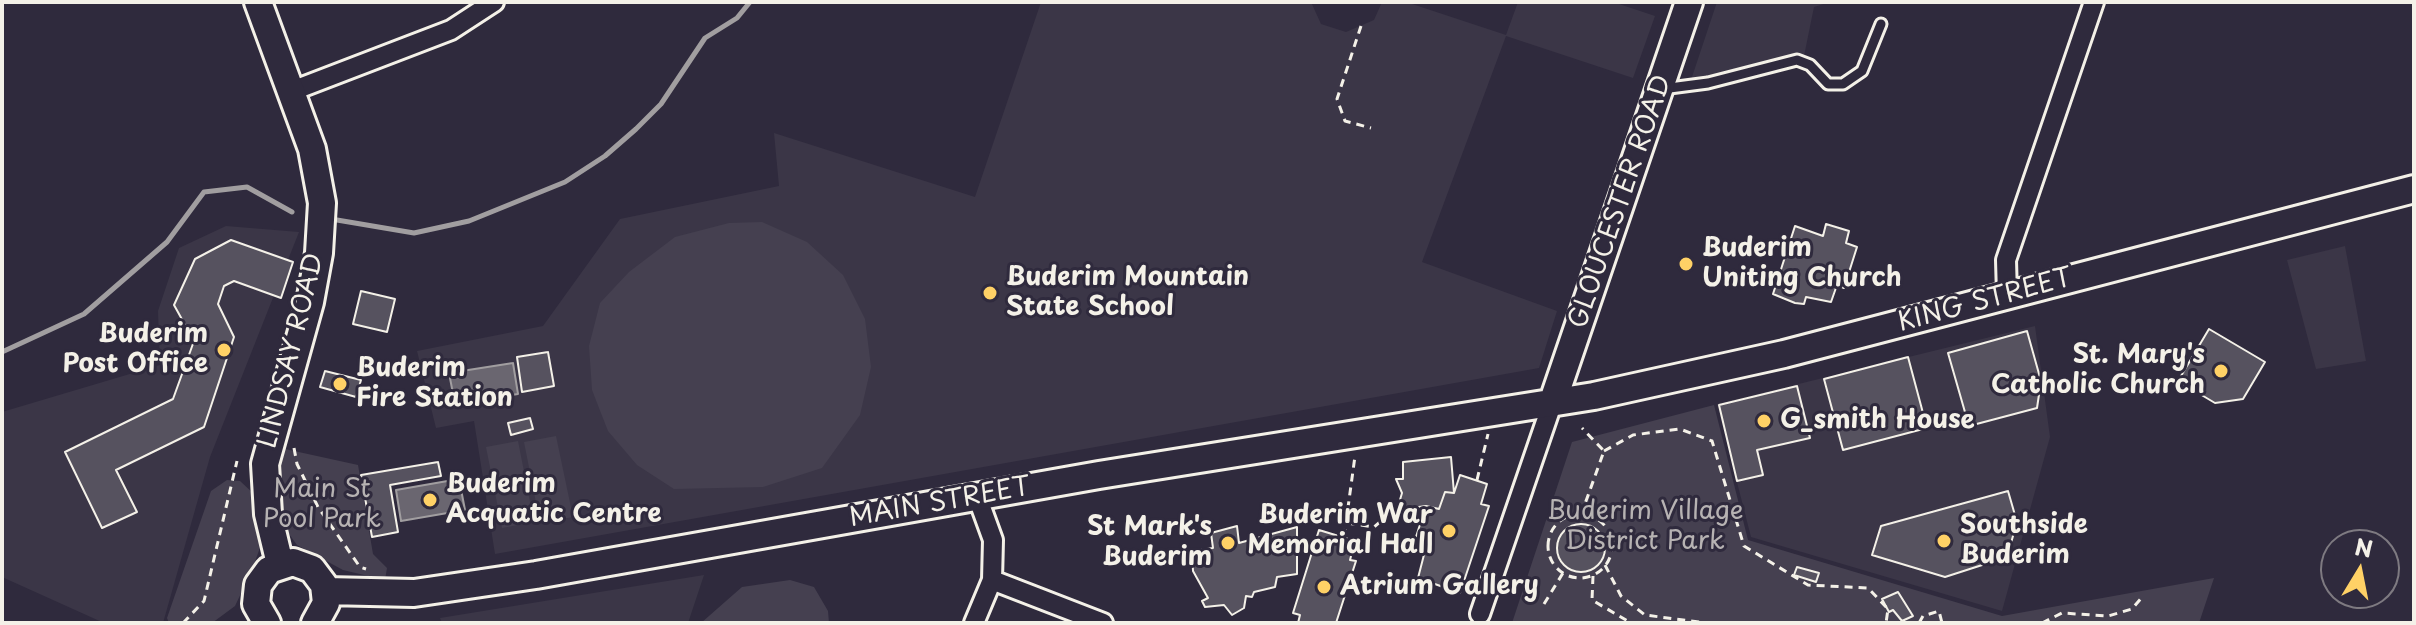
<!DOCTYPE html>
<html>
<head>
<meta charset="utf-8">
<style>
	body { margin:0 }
	#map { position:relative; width:2416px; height:625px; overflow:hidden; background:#2f2a3d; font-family:"Playpen Sans",sans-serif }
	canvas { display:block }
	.frame { position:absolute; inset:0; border:4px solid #f4f1e8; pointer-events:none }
	.north { position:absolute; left:2320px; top:529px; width:80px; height:80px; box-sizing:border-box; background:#2f2a3d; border:2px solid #7e7a81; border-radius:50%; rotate:10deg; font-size:22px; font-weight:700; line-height:32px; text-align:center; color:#f4f1e8 }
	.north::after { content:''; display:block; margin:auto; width:28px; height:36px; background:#ffd166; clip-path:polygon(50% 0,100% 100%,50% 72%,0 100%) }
</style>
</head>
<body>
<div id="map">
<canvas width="2416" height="625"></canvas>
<div class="frame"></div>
<div class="north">N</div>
</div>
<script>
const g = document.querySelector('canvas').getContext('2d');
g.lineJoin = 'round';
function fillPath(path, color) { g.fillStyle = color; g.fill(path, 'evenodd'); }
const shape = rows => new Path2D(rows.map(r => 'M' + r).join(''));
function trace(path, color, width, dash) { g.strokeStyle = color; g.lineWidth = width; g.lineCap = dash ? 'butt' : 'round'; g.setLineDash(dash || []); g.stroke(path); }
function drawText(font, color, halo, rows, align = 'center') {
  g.font = font + ' "Playpen Sans",sans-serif'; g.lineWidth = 6; g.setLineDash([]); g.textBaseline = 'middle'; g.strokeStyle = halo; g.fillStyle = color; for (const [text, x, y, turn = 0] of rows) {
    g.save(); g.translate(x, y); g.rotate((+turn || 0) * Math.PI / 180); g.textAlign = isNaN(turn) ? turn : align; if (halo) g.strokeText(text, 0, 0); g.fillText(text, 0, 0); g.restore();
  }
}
fillPath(shape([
	[1041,2,1311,2,1321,24,1346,32,1374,20,1382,2,1406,2,1506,35,1518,2,1613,2,1655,16,1633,78,1506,36,1422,262,1557,311,1539,368,495,554,474,421,436,428,417,351,543,326,620,219,779,186,774,133,975,197],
	[1717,2,1830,2,1814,7,1803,61,1689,86],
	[226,226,299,232,210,457,163,623,104,623,2,577,2,412,160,365,158,311,179,248],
	[2345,246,2366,361,2316,369,2287,260],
	[2035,326,2050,437,2002,611,1751,537,1717,404],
	[704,575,688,623,442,623,440,618]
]), '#3b3647');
fillPath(shape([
	[762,222,807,242,843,275,865,319,871,367,860,415,822,468,763,487,674,489,637,465,608,431,592,390,589,346,600,303,629,272,675,237,729,223],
	[1714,405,1748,540,2002,616,2214,578,2199,623,1512,623,1572,442],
	[556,436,573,517,540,523,524,442],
	[518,441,534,522,502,528,486,447],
	[285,449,358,465,373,554,387,568,385,580,343,570,297,545,284,527,278,510,278,472],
	[227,480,240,481,255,495,262,542,252,570,235,606,212,623,169,623,167,618,211,491],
	[790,580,814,587,828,611,829,623,701,623,742,587]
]), '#454050');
const water = shape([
	[513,363,518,394,455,404,449,373,513,363],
	[459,479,465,510,401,521,396,490,459,479]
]);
fillPath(water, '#6a6670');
trace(water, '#a19ea0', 2);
trace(shape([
	[337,220,414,233,469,221,565,182,605,156,636,129,661,104,705,38,737,18,750,2],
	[2,352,84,314,167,242,204,192,247,187,292,212]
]), '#a19ea0', 5);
const building = shape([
	[1826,224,1849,231,1846,243,1857,247,1844,288,1837,285,1831,302,1806,297,1804,304,1795,303,1773,294,1795,226,1823,236,1826,224],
	[231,240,293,262,281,298,234,281,224,286,218,304,234,337,204,427,116,470,137,512,102,528,65,452,173,399,194,341,174,305,195,259,231,240],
	[361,291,395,299,387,332,353,324,361,291],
	[2209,329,2265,362,2243,399,2215,403,2178,381,2209,329],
	[2027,331,2041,381,2037,408,1969,426,1948,353,2027,331],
	[548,352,554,386,522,392,517,357,548,352],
	[1908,357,1927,428,1843,450,1824,379,1908,357],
	[325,371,361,380,356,397,320,387,325,371],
	[1797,386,1810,438,1757,450,1763,475,1737,481,1719,405,1797,386],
	[530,418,533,429,511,435,508,423,530,418],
	[1451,457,1454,493,1445,492,1439,509,1426,506,1397,510,1402,493,1396,479,1403,479,1403,462,1451,457],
	[438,462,441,476,390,485,398,532,372,537,361,475,438,462],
	[1460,475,1487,484,1481,504,1489,506,1460,593,1418,578,1426,547,1414,543,1426,506,1439,509,1445,492,1454,493,1460,475],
	[2008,491,2017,522,2007,557,1945,577,1872,555,1881,526,2008,491],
	'1557 548a24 24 0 1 1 48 0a24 24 0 1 1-48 0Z',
	[1237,526,1239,543,1297,527,1297,574,1277,577,1275,587,1254,592,1252,597,1246,596,1244,608,1232,615,1224,605,1205,607,1202,601,1208,598,1193,571,1192,551,1213,548,1211,533,1237,526],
	[1319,530,1355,541,1350,560,1356,561,1336,623,1298,623,1300,615,1293,613,1319,530],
	[1797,567,1819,573,1816,582,1794,575,1797,567],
	[1898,592,1913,616,1902,621,1893,610,1889,612,1882,599,1898,592]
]);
fillPath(building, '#56525f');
trace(building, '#f4f1e8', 2);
const lane = shape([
	[1662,89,1708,83,1797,60,1810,65,1828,84,1843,84,1862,71,1881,24]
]);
const street = shape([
	[292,91,451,30,494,2],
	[2007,295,2006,260,2094,2],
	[992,580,1103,623],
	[1480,614,1553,401],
	[974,623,992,580,993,540,977,496]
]);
const secondary = shape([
	[258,2,312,149,322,203,319,253,310,302,265,464,268,514,280,564],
	[1553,401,1689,2],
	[326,591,414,593,536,575,1099,475,1594,396,1784,354,2414,189],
	[267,623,256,604,258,585,269,570,293,562,312,569,324,585,326,603,315,623]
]);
trace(lane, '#f4f1e8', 15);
trace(street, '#f4f1e8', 24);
trace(secondary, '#f4f1e8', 32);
trace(shape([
	[1361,26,1337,99,1345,121,1371,128],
	[294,448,297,464,318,507,360,567,366,569],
	[1604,451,1633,435,1680,429,1712,441,1744,546,1808,585,1868,588,1888,609,1886,623],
	[1477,480,1488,434],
	'1548 546a32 32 0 1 1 64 0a32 32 0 1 1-64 0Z',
	[1581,515,1604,451,1582,428],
	[1347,523,1374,527,1389,514,1422,519],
	[1344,537,1355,456],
	[1605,565,1621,596,1645,615,1706,623],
	[1593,576,1592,600,1631,623],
	[1544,604,1563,573],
	[183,623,204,601,237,461],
	[1919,623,1923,616,1939,611,1942,623],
	[2042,623,2062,613,2108,616,2132,609,2143,596]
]), '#f4f1e8', 3, [8, 6]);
trace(lane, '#2f2a3d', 9);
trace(street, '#2f2a3d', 18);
trace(secondary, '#2f2a3d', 26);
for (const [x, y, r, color] of [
	[1686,264,8,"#ffd166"],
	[990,293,8,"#ffd166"],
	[224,350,8,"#ffd166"],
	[2221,371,8,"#ffd166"],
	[340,384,8,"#ffd166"],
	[1764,421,8,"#ffd166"],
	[430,500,8,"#ffd166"],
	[1449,531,8,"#ffd166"],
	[1944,541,8,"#ffd166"],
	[1228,543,8,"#ffd166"],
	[1324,587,8,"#ffd166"]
]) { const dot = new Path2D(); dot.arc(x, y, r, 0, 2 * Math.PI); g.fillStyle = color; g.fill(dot); trace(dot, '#2f2a3d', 3); }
drawText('26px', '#f4f1e8', '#2f2a3d', [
	["GLOUCESTER ROAD",1621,202,-71],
	["KING STREET",1985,301,-15],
	["LINDSAY ROAD",292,351,-76],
	["MAIN STREET",940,503,-10]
]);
drawText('bold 26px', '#f4f1e8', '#2f2a3d', [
	["Buderim",1702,249],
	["Uniting Church",1702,279],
	["Buderim Mountain",1006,278],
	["State School",1006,308],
	["Buderim",208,335,"right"],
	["Post Office",208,365,"right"],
	["St. Mary's",2205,356,"right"],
	["Catholic Church",2205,386,"right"],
	["Buderim",356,369],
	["Fire Station",356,399],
	["G_smith House",1780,421],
	["Buderim",446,485],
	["Acquatic Centre",446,515],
	["Buderim War",1433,516,"right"],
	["Memorial Hall",1433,546,"right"],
	["Southside",1960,526],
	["Buderim",1960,556],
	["St Mark's",1212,528,"right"],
	["Buderim",1212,558,"right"],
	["Atrium Gallery",1340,587]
], 'left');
drawText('26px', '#b7b3b3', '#2f2a3d', [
	["Main St",322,490],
	["Pool Park",322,520],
	["Buderim Village",1645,512],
	["District Park",1645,542]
]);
</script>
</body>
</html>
